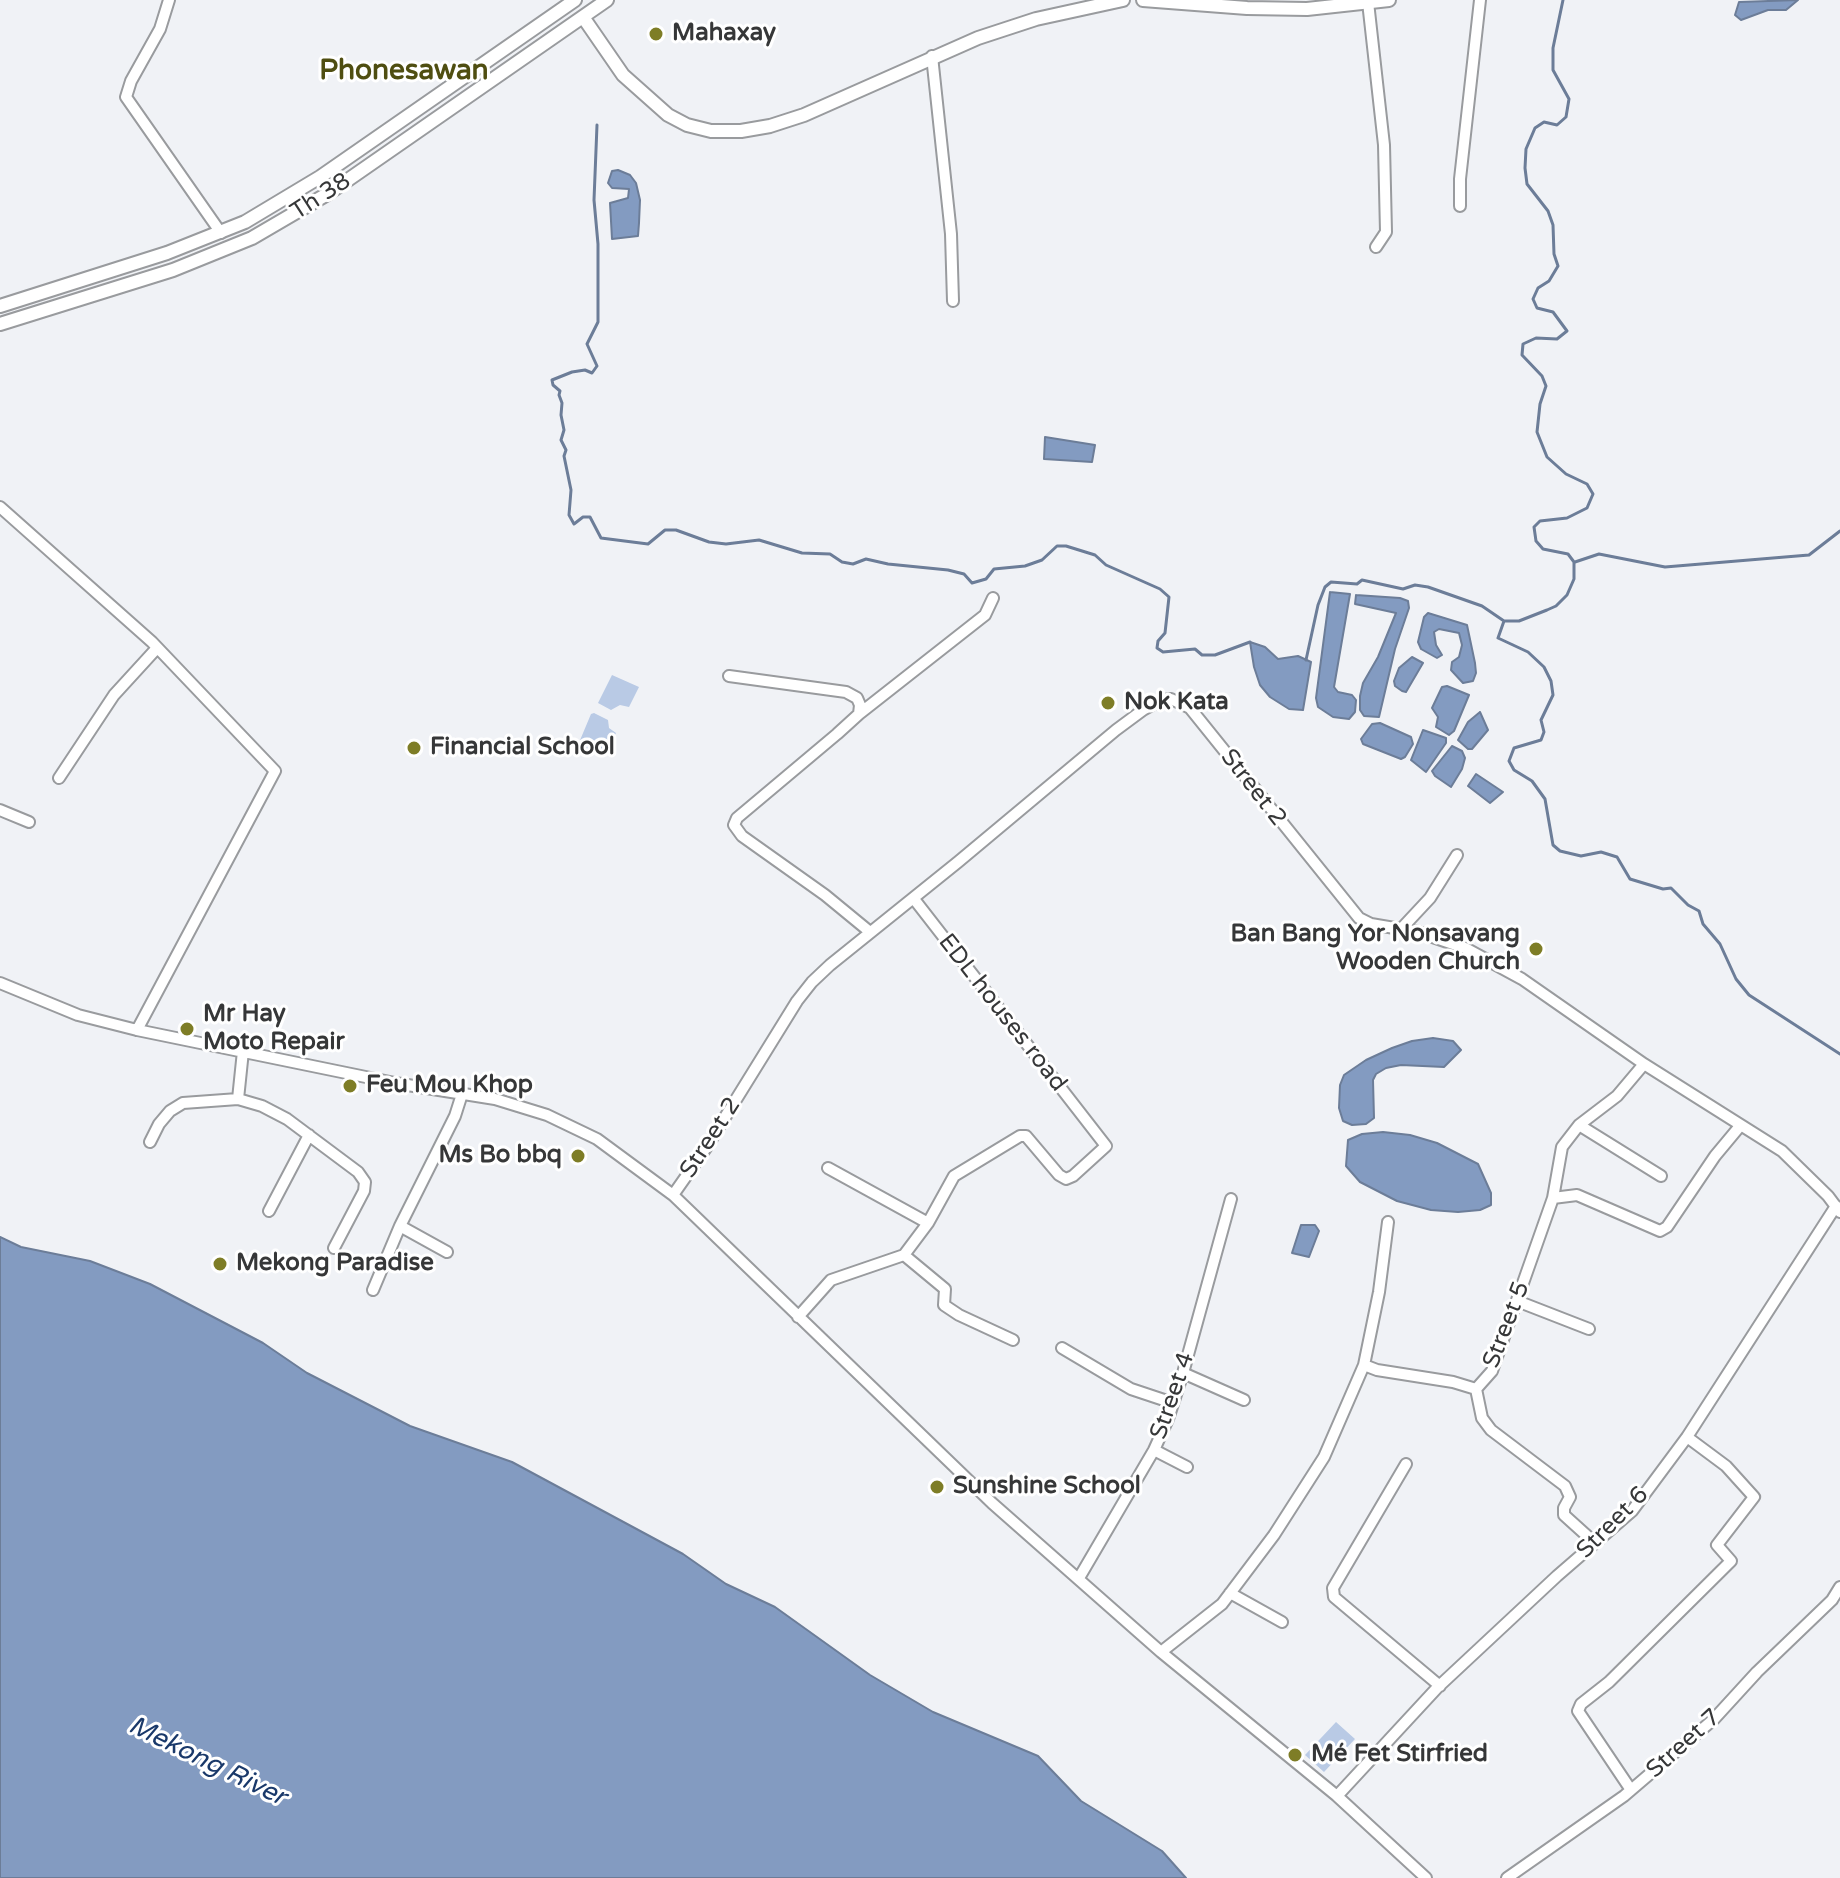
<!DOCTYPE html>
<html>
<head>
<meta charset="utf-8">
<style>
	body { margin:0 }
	canvas { display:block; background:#f0f2f6 }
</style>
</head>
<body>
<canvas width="1840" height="1878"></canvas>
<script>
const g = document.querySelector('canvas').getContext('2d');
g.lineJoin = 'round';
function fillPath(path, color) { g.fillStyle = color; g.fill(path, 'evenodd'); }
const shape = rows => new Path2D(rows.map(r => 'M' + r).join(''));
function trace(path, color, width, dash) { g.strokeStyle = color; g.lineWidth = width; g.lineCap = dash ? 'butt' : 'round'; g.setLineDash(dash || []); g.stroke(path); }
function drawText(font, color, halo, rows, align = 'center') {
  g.font = font + ' "Varela Round",sans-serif'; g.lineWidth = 6; g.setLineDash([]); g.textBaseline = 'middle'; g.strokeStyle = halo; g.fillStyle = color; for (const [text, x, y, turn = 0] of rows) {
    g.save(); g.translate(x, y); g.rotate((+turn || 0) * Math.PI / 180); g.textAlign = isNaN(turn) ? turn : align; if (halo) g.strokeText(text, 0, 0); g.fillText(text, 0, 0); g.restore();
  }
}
fillPath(shape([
	[612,675,639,687,629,707,620,705,611,710,598,703],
	[594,713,608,720,609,728,616,733,603,757,578,745,591,714],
	[1336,1722,1355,1739,1324,1772,1305,1755]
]), '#b9cae5');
const water = shape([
	[1798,0,1786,10,1768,10,1741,20,1735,15,1739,2,1798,0],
	[618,170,630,175,636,183,640,200,639,223,638,236,612,239,610,203,628,198,629,189,612,188,608,183,612,171,618,170],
	[1045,437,1095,445,1092,462,1044,459,1045,437],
	[1330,592,1350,594,1334,687,1338,692,1352,695,1356,700,1355,712,1349,719,1333,717,1318,707,1316,698,1330,592],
	[1356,595,1400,598,1408,601,1409,608,1395,649,1379,717,1364,716,1360,710,1360,696,1363,683,1378,657,1396,613,1355,604,1356,595],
	[1428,613,1467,625,1475,663,1476,673,1473,681,1463,683,1451,670,1452,662,1459,657,1462,645,1459,633,1439,629,1434,632,1436,645,1442,655,1437,658,1421,649,1418,642,1424,617,1428,613],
	[1250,642,1265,647,1278,659,1298,656,1311,662,1303,710,1289,709,1270,697,1260,685,1254,667,1250,642],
	[1412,657,1423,663,1406,692,1402,691,1395,686,1394,681,1399,668,1412,657],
	[1447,686,1469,695,1454,731,1449,735,1436,727,1438,717,1432,708,1442,687,1447,686],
	[1480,712,1488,730,1472,749,1468,749,1458,740,1468,722,1480,712],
	[1380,723,1411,737,1413,744,1405,757,1401,759,1363,744,1361,739,1372,724,1380,723],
	[1423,730,1446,738,1446,743,1426,772,1411,760,1423,730],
	[1452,746,1462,751,1465,758,1462,769,1451,787,1435,776,1432,771,1452,746],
	[1476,774,1503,792,1490,803,1468,786,1476,774],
	[1433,1038,1453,1041,1461,1050,1444,1067,1401,1065,1386,1068,1376,1074,1373,1080,1374,1118,1366,1124,1352,1125,1343,1121,1339,1108,1340,1085,1344,1075,1366,1060,1392,1048,1412,1041,1433,1038],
	[1383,1132,1410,1135,1437,1143,1478,1164,1491,1193,1491,1205,1480,1210,1458,1212,1431,1210,1397,1201,1360,1182,1346,1166,1348,1140,1362,1134,1383,1132],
	[1301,1225,1315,1225,1319,1231,1309,1257,1292,1253,1301,1225],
	[0,1237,21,1247,90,1261,150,1284,263,1343,307,1373,410,1426,512,1462,683,1554,726,1584,775,1607,870,1675,933,1712,1038,1756,1081,1801,1162,1851,1186,1878,0,1878,0,1237]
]);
fillPath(water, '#839bc1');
trace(water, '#6c7d98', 2);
trace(shape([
	[1563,0,1553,48,1553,70,1569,99,1566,117,1557,125,1544,122,1535,128,1526,149,1525,168,1527,184,1548,211,1553,225,1554,254,1558,266,1549,281,1538,288,1533,299,1537,308,1553,312,1567,331,1557,339,1536,338,1523,344,1522,355,1542,376,1546,386,1540,404,1537,432,1547,457,1566,474,1587,484,1593,494,1587,508,1567,518,1540,521,1534,527,1536,541,1543,549,1568,554,1574,562,1574,579,1567,595,1556,606,1547,610,1519,621,1504,621,1498,638,1528,652,1544,667,1551,681,1553,695,1541,720,1544,732,1541,740,1514,748,1509,761,1514,770,1532,781,1545,799,1553,845,1560,851,1581,856,1601,852,1617,857,1630,879,1663,889,1671,888,1688,905,1699,911,1703,924,1720,944,1736,979,1749,995,1840,1054],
	[597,125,594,200,598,244,598,322,587,344,597,366,592,373,585,370,572,372,552,380,553,385,560,391,559,395,562,403,561,415,564,430,561,440,566,450,564,456,571,490,569,515,574,524,583,517,590,517,601,538,648,544,665,530,676,530,709,542,726,544,759,540,802,553,830,554,842,562,853,564,866,559,888,564,948,570,964,574,972,583,986,579,994,569,1025,566,1042,560,1057,546,1066,546,1095,555,1106,565,1160,589,1169,597,1165,633,1158,641,1157,648,1163,652,1195,649,1202,655,1215,655,1250,642],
	[1575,562,1599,554,1665,567,1809,555,1840,531],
	[1306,660,1318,605,1325,587,1331,582,1357,584,1362,580,1403,589,1415,585,1428,587,1482,606,1504,621]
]), '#6c7d98', 3);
const minor = shape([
	[169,0,160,29,131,81,126,97,221,233],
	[1368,2,1384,145,1386,232,1376,247],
	[932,56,951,234,953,301],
	[1460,206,1460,179,1480,0],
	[0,507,152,642,275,771,137,1030],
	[729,676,846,692,857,698,860,705,859,714,837,734,737,818,734,825,742,836,825,895,870,932],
	[859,714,985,615,993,598],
	[59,778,114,695,157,648],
	[0,810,29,822],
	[1402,928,1430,898,1457,855],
	[0,983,78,1015,137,1030,395,1083,495,1099,547,1115,597,1139,673,1195,992,1503,1161,1652,1337,1796,1426,1878],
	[243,1051,238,1099,262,1106,287,1119,358,1172,365,1182,364,1191,334,1248],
	[1579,1125,1661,1176],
	[150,1142,159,1124,170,1111,183,1103,238,1099],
	[828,1168,928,1223],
	[673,1195,706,1148,797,1001,812,982,830,965,958,862,1116,730,1143,710,1159,701,1171,699,1190,708,1359,918,1371,924,1418,932,1465,948,1522,979,1644,1064,1782,1151,1828,1196,1840,1212],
	[1553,1198,1577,1195,1660,1231,1667,1227,1715,1156,1740,1126],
	[269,1211,309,1135],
	[400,1226,447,1252],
	[904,1255,945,1289,944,1305,959,1315,1013,1340],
	[373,1290,400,1226,455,1116,462,1094],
	[1517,1301,1589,1329],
	[798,1317,831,1280,904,1255,928,1223,954,1176,1020,1136,1026,1136,1059,1175,1066,1179,1073,1176,1106,1146,914,899],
	[1062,1348,1131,1389,1173,1403],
	[1364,1365,1379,1292,1388,1222],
	[1183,1373,1244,1400],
	[1476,1389,1482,1418,1491,1430,1565,1486,1570,1497,1564,1508,1564,1515,1595,1543],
	[1154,1450,1187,1467],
	[1406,1464,1333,1588,1334,1597,1440,1686],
	[1079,1578,1154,1450,1168,1419,1183,1373,1231,1199],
	[1230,1593,1282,1622],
	[1161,1652,1222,1604,1274,1535,1324,1457,1364,1365,1377,1370,1453,1382,1476,1389,1492,1371,1553,1198,1562,1147,1579,1125,1617,1096,1644,1064],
	[1631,1790,1578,1711,1581,1704,1609,1682,1731,1561,1717,1545,1754,1497,1726,1466,1687,1437],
	[1337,1796,1437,1688,1557,1576,1632,1511,1687,1437,1836,1206],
	[1507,1878,1624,1796,1714,1719,1757,1672,1832,1600,1840,1587]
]);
const tertiary = shape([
	[1143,0,1247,8,1307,9,1389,0],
	[583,17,623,75,668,115,687,125,711,131,741,131,770,126,804,115,978,38,1036,19,1123,0],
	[0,306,167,253,245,222,320,177,575,0],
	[0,324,173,270,252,238,329,193,607,0]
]);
trace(minor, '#999b9e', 14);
trace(tertiary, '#999b9e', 16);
trace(minor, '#fff', 10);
trace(tertiary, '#fff', 12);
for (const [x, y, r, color] of [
	[656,34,8,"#7e7d26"],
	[1108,703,8,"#7e7d26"],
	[414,748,8,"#7e7d26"],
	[1536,949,8,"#7e7d26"],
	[187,1029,8,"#7e7d26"],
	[350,1086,8,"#7e7d26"],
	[578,1156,8,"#7e7d26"],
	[220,1264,8,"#7e7d26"],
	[937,1487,8,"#7e7d26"],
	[1295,1755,8,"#7e7d26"]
]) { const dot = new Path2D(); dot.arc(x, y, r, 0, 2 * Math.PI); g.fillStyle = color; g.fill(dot); trace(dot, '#fff', 3); }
drawText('bold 24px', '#363738', '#fff', [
	["Mahaxay",672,34],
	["Nok Kata",1124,703],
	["Financial School",430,748],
	["Ban Bang Yor Nonsavang",1520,935,"right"],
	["Wooden Church",1520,963,"right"],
	["Mr Hay",203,1015],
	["Moto Repair",203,1043],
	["Feu Mou Khop",366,1086],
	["Ms Bo bbq",562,1156,"right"],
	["Mekong Paradise",236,1264],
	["Sunshine School",953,1487],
	["Mé Fet Stirfried",1311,1755]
], 'left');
drawText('24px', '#363738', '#fff', [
	["Th 38",321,197,-33],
	["Street 2",1253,788,52],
	["EDL houses road",1002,1013,52],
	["Street 2",711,1138,-57],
	["Street 5",1507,1325,-69],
	["Street 4",1173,1396,-71],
	["Street 6",1613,1523,-45],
	["Street 7",1684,1744,-42]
]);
drawText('italic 26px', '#1a396a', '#fff', [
	["Mekong River",207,1762,26]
]);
drawText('bold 28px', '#4f4e11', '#fff', [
	["Phonesawan",404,72]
]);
</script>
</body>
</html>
